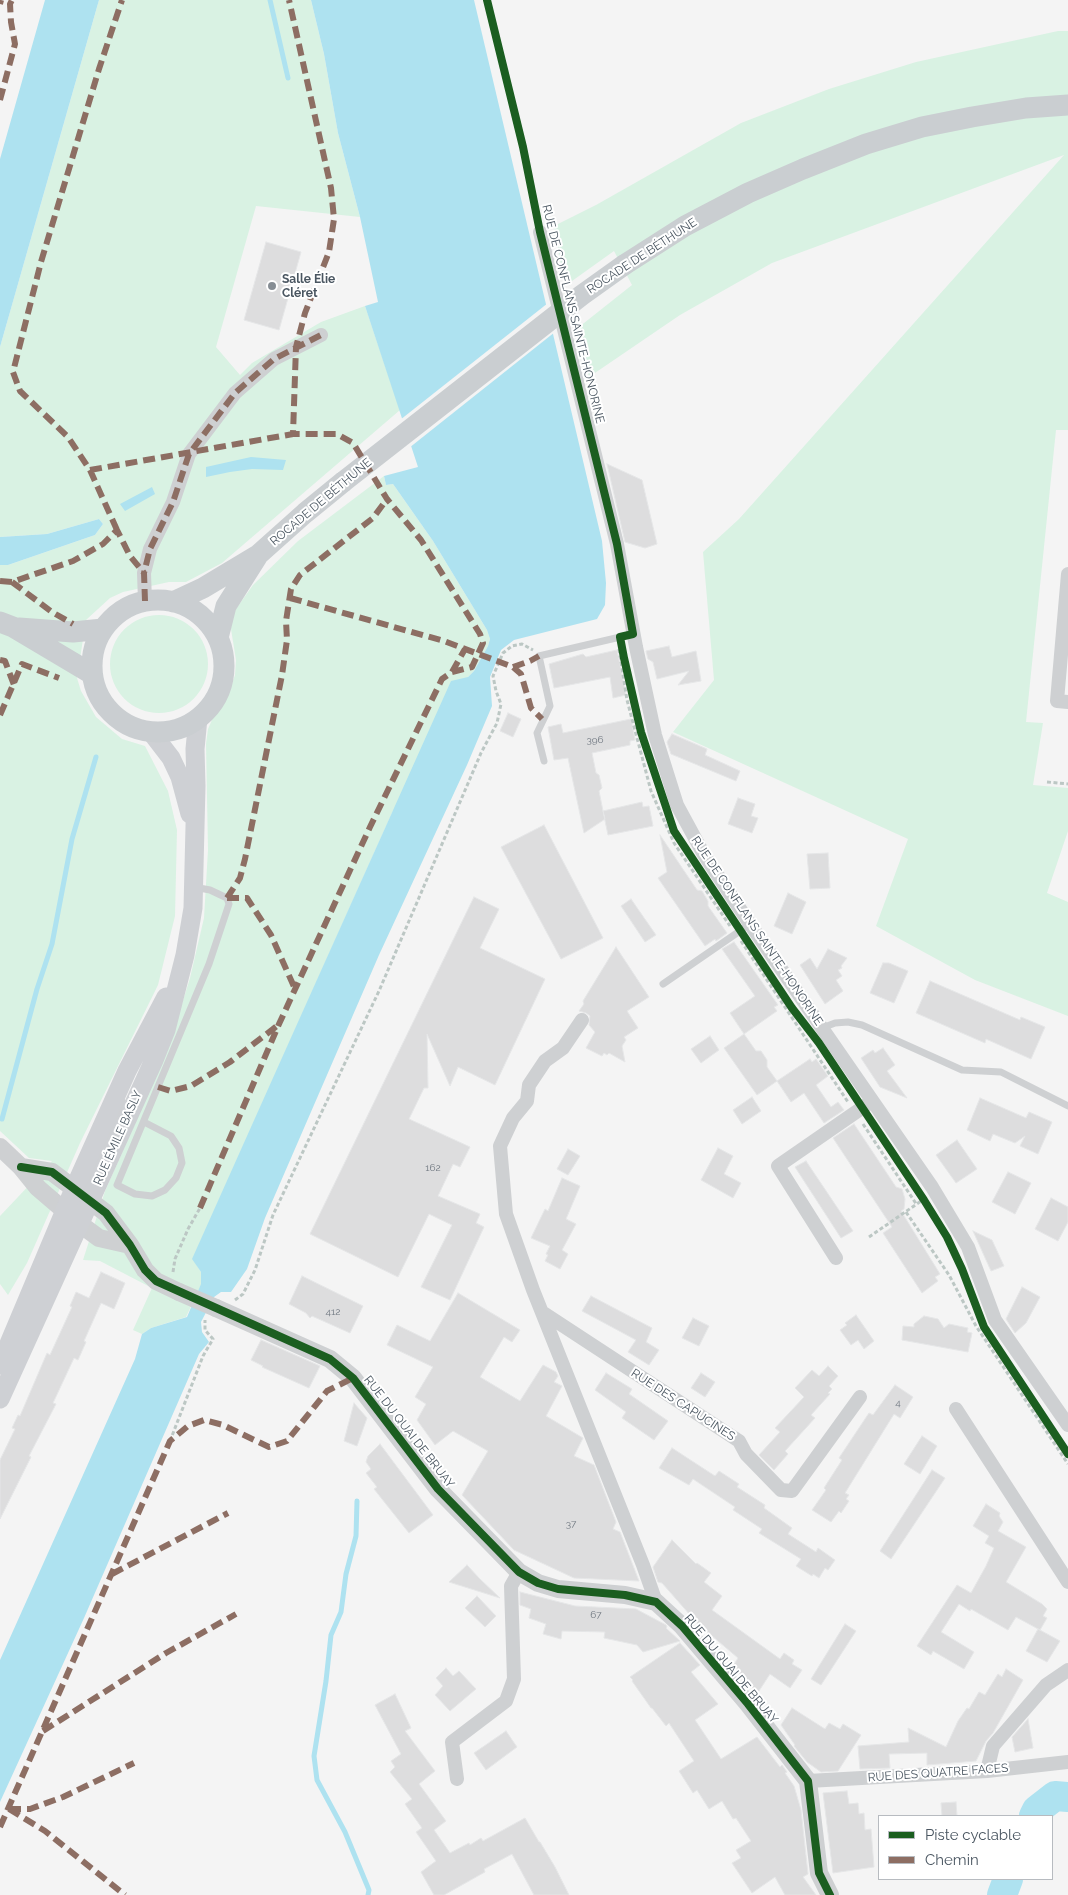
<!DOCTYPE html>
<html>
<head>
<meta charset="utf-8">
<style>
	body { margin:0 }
	#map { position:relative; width:1068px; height:1895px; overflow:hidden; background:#f4f4f4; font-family:Raleway,sans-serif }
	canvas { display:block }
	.legend { position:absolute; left:878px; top:1815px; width:175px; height:65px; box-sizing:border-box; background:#fff; border:1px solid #b7bbc0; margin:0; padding:6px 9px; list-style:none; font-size:15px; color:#4a5661 }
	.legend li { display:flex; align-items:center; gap:10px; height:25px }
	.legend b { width:25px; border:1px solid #b7bbc0 }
</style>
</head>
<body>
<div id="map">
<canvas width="1068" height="1895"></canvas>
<ul class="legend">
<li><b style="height:6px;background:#1b5e20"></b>Piste cyclable</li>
<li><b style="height:6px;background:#8d6e63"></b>Chemin</li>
</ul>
</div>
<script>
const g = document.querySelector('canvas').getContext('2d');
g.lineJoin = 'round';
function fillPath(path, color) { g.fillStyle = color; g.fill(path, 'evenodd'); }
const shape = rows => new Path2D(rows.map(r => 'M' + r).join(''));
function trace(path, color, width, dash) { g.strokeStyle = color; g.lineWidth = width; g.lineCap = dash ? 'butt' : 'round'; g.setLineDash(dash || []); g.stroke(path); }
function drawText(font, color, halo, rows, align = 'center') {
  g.font = font + ' Raleway,sans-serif'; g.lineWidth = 4; g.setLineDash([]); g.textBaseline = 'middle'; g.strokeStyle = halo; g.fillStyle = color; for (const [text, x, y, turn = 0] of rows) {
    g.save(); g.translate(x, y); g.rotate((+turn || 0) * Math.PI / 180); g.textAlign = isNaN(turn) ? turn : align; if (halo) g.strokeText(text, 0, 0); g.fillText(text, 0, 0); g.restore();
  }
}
fillPath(shape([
	[99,0,311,0,324,54,338,133,360,217,256,206,216,347,240,375,252,363,321,322,365,306,400,410,222,563,186,582,169,582,123,592,110,598,86,620,77,678,81,691,96,717,122,739,145,746,168,791,177,830,175,916,158,985,80,1143,27,1263,8,1295,0,1284,0,1216,52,1161,29,1158,0,1131,0,565,8,565,95,535,103,524,99,519,47,534,0,537,0,347],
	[1058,31,1068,31,1068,430,1056,430,1026,722,1043,723,1033,785,1068,788,1068,831,1047,893,1068,902,1068,1016,975,980,876,926,908,839,673,732,714,680,703,552,739,519,1064,155,772,263,680,315,589,377,579,327,632,285,614,251,565,286,554,226,596,205,741,123,829,89,916,62],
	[384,476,386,485,393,484,433,541,487,630,490,639,488,646,474,671,468,677,392,813,193,1259,201,1272,201,1285,186,1317,151,1328,142,1334,133,1330,152,1288,100,1261,83,1260,105,1191,167,1052,190,978,204,918,208,850,206,744,208,729,215,713,229,692,235,675,236,660,230,623,233,613,253,585,298,541],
	'110 664a49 49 0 1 1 98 0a49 49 0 1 1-98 0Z'
]), '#d9f2e3');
fillPath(shape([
	[45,0,99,0,0,347,0,159],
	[311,0,474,0,602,541,606,583,605,605,597,619,514,640,501,650,490,677,492,706,467,765,379,955,265,1218,247,1269,231,1292,221,1292,214,1297,201,1322,202,1332,209,1342,199,1354,84,1618,0,1802,0,1660,135,1359,142,1334,151,1328,187,1317,201,1284,201,1272,192,1259,298,1022,451,681,468,677,474,671,488,646,490,639,487,630,433,541,393,484,386,485,384,476,418,467,365,306,378,302,360,217,338,133,324,54],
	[251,457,286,460,283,470,252,469,230,472,206,477,206,467],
	[152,487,155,494,125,511,120,504],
	[99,519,103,524,95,535,8,565,0,565,0,537,47,534]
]), '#aee2f0');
fillPath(shape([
	[548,303,555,332,409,448,400,420]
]), '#f4f4f4');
trace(shape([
	[270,0,288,78],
	[2,1119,37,989,52,944,72,839,96,757],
	[357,1501,356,1536,346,1574,341,1612,331,1635,326,1681,314,1756,317,1780,345,1832,369,1890,368,1895]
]), '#aee2f0', 5);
trace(shape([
	[1034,1816,1037,1810,1055,1796,1068,1797],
	[1002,1895,1008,1879]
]), '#aee2f0', 30);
const building = shape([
	[266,242,301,252,279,330,244,320,266,242],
	[607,464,642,480,657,544,645,548,625,542,607,464],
	[669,646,672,657,696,651,701,681,678,685,689,671,657,679,653,662,648,659,646,651,669,646],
	[617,650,626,695,613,698,610,677,554,688,549,664,583,654,586,657,617,650],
	[508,713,521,719,513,737,500,731,508,713],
	[631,719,635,740,630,741,630,745,592,753,596,773,599,775,602,788,599,791,603,811,642,802,643,807,649,806,653,826,608,835,603,811,605,819,584,833,568,758,554,760,548,727,561,724,563,733,631,719],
	[672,734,707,749,705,755,740,771,736,781,671,754,667,742,672,734],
	[738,798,755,804,751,816,758,818,752,833,728,824,738,798],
	[544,825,603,938,561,959,501,847,544,825],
	[660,835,697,890,702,891,708,901,708,906,727,933,716,941,715,939,705,946,658,878,667,872,660,835],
	[828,853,830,888,810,889,807,854,828,853],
	[788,893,806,902,792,934,774,926,788,893],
	[474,897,499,909,480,948,545,979,495,1085,458,1067,450,1086,427,1034,428,1088,424,1088,409,1119,470,1147,460,1167,453,1164,438,1196,480,1214,476,1223,484,1227,450,1300,421,1287,452,1225,429,1214,398,1277,310,1234,474,897],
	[631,899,656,935,645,942,621,906,631,899],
	[734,942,778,1005,774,1007,777,1011,744,1034,756,1051,761,1051,767,1060,767,1067,777,1081,757,1095,724,1048,744,1034,730,1013,755,996,722,949,734,942],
	[616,947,649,997,627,1011,638,1028,624,1037,626,1040,622,1046,625,1062,609,1053,607,1055,604,1053,602,1056,586,1048,595,1032,589,1025,590,1016,586,1013,579,1011,584,1004,583,1001,616,947],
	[828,949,847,958,841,966,842,968,838,970,842,976,836,980,843,991,825,1004,800,965,810,958,817,969,828,949],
	[883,963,889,963,908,971,894,1003,870,993,883,963],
	[930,981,1020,1020,1021,1017,1045,1027,1031,1059,986,1039,985,1043,916,1013,930,981],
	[710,1036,719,1050,701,1063,691,1049,710,1036],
	[883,1048,895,1065,887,1071,907,1098,880,1087,861,1058,873,1050,875,1053,883,1048],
	[810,1059,812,1062,816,1059,828,1076,816,1085,831,1107,838,1102,844,1110,824,1123,804,1093,791,1102,777,1081,810,1059],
	[752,1097,761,1111,742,1124,733,1110,752,1097],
	[980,1098,1026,1118,1029,1112,1052,1122,1038,1154,1020,1146,1025,1136,1015,1143,993,1134,990,1141,967,1130,980,1098],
	[854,1124,896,1187,902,1189,905,1199,904,1209,901,1211,940,1274,935,1277,938,1281,922,1293,883,1233,892,1227,833,1138,854,1124],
	[957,1140,977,1169,956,1183,936,1155,957,1140],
	[718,1148,733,1156,724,1174,741,1183,733,1198,701,1180,718,1148],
	[568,1149,580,1156,568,1175,557,1169,568,1149],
	[806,1161,853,1231,841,1238,795,1167,806,1161],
	[1008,1172,1031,1183,1015,1214,992,1202,1008,1172],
	[562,1178,580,1186,566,1219,576,1224,562,1250,568,1254,560,1269,545,1261,548,1255,546,1254,550,1246,531,1238,545,1209,548,1211,562,1178],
	[1051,1198,1068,1207,1068,1222,1058,1241,1035,1229,1051,1198],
	[973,1231,992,1240,1004,1266,991,1271,973,1231],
	[101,1272,125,1283,114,1309,101,1303,84,1341,86,1342,78,1360,74,1358,53,1403,56,1404,29,1456,31,1457,0,1519,0,1460,15,1429,12,1428,18,1415,20,1416,47,1353,50,1355,72,1307,70,1306,76,1292,89,1298,101,1272],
	[302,1276,363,1306,350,1333,312,1316,310,1318,306,1313,289,1304,302,1276],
	[1022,1287,1040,1297,1026,1323,1015,1333,1006,1319,1022,1287],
	[458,1293,520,1330,512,1342,504,1337,480,1377,520,1401,543,1365,556,1372,558,1376,554,1382,562,1386,546,1416,583,1438,574,1456,594,1465,616,1522,613,1529,620,1532,639,1581,574,1578,514,1550,462,1495,488,1451,453,1431,435,1445,417,1420,426,1404,415,1397,433,1367,387,1345,397,1325,430,1341,458,1293],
	[591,1296,652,1328,646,1342,659,1350,649,1365,628,1352,636,1340,582,1311,591,1296],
	[856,1315,874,1341,864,1349,858,1340,851,1345,840,1330,847,1325,845,1323,856,1315],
	[924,1316,938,1319,944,1328,949,1324,968,1328,967,1332,972,1333,968,1352,902,1340,903,1326,914,1327,914,1324,924,1316],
	[693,1318,709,1326,699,1346,682,1338,693,1318],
	[261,1340,320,1366,309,1388,262,1367,263,1366,251,1360,261,1340],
	[828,1366,838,1376,829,1386,832,1389,828,1393,830,1394,811,1415,815,1418,785,1451,788,1454,774,1470,759,1455,780,1432,775,1428,804,1397,795,1388,812,1370,819,1376,828,1366],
	[606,1373,632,1389,629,1394,668,1421,654,1440,622,1418,626,1412,595,1390,606,1373],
	[701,1373,715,1382,705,1397,691,1388,701,1373],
	[895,1385,913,1397,900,1418,894,1414,845,1493,849,1495,846,1499,849,1501,841,1513,839,1511,831,1522,812,1510,826,1490,824,1488,842,1460,839,1458,869,1413,873,1415,895,1385],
	[354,1403,367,1418,357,1446,344,1441,354,1403],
	[922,1436,937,1446,920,1474,904,1464,922,1436],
	[380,1444,433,1515,409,1533,374,1489,377,1487,366,1473,371,1469,366,1462,368,1456,380,1444],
	[672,1448,715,1476,719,1471,739,1484,737,1487,765,1505,764,1508,792,1528,788,1534,816,1552,818,1548,835,1560,828,1570,825,1568,819,1578,813,1574,812,1576,796,1566,801,1559,759,1533,762,1529,733,1510,735,1507,693,1479,689,1485,659,1468,672,1448],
	[932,1470,945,1478,891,1559,880,1551,932,1470],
	[986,1504,1000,1513,999,1516,1003,1522,998,1531,1026,1547,1006,1582,1042,1604,1047,1609,1043,1616,1047,1618,1040,1630,1016,1617,1008,1630,971,1609,970,1611,959,1604,941,1632,974,1652,964,1669,933,1651,931,1655,917,1646,957,1585,971,1593,986,1566,994,1548,985,1543,989,1536,973,1526,986,1504],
	[672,1540,696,1564,697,1563,711,1573,704,1582,722,1596,712,1610,780,1659,784,1653,794,1660,792,1664,802,1670,790,1688,770,1674,757,1694,733,1666,738,1658,698,1624,662,1583,658,1582,653,1567,672,1540],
	[467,1565,480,1579,500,1598,449,1582,467,1565],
	[520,1592,575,1606,636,1609,666,1625,667,1627,666,1628,680,1641,643,1652,637,1645,604,1638,605,1632,562,1631,561,1639,543,1634,546,1624,529,1618,531,1609,520,1605,520,1592],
	[477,1596,496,1616,485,1627,465,1608,477,1596],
	[845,1624,856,1631,821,1685,811,1679,845,1624],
	[1038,1629,1060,1641,1047,1662,1026,1651,1038,1629],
	[680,1643,700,1665,691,1672,718,1704,695,1720,721,1759,757,1737,780,1767,782,1765,787,1772,785,1773,794,1786,801,1810,808,1874,803,1877,816,1895,785,1895,775,1877,752,1893,732,1863,741,1858,736,1850,751,1841,736,1818,733,1819,722,1801,709,1809,697,1790,693,1793,679,1771,694,1761,669,1723,666,1726,652,1708,651,1708,632,1681,633,1680,630,1677,680,1643],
	[446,1668,453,1676,459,1671,476,1689,450,1711,435,1695,443,1686,436,1678,446,1668],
	[1006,1669,1023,1680,993,1733,986,1741,976,1761,927,1765,927,1753,889,1754,890,1768,860,1769,858,1746,909,1742,908,1728,946,1747,958,1721,967,1708,969,1709,979,1692,985,1695,998,1674,1002,1677,1006,1669],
	[395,1694,411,1728,405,1731,435,1771,419,1784,446,1821,434,1830,450,1853,469,1843,470,1845,481,1838,483,1841,525,1818,539,1842,540,1842,555,1867,569,1895,534,1895,512,1854,484,1869,485,1872,444,1895,434,1895,421,1872,436,1861,416,1832,422,1828,405,1804,412,1799,390,1772,395,1767,391,1761,401,1754,375,1705,395,1694],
	[792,1708,825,1729,829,1723,840,1729,843,1724,861,1735,838,1771,821,1772,807,1762,794,1746,795,1745,781,1725,792,1708],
	[1028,1719,1033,1748,1015,1752,1012,1737,1028,1719],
	[506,1731,517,1747,486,1770,474,1753,506,1731],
	[847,1791,849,1804,858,1803,859,1814,864,1813,865,1830,871,1829,874,1867,833,1873,823,1793,847,1791],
	[956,1802,957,1816,942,1816,941,1803,956,1802]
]);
fillPath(building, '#ddddde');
trace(building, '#e5e6e7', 1);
trace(shape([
	[619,649,627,700,651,791,674,843,730,926],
	[1047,782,1068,784],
	[741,941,848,1102],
	[863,1124,917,1205],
	[906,1212,949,1275,976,1326,1068,1464],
	[869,1237,924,1199],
	[173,1272,175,1259,188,1229,200,1208],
	[235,1300,243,1294,255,1270,273,1215,379,991,481,753,497,723,501,704,496,691,493,676,503,653,512,646,522,644,533,650],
	[170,1441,203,1356,213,1339,205,1330,205,1320]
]), '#bcc7c4', 3, [4, 2.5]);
trace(shape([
	[487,0,523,147,540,232],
	[544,761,537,733,550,706,539,656,633,634],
	[663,984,750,924],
	[822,1028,835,1023,848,1022,862,1025,962,1070,1001,1072,1068,1106],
	[144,1122,171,1136,179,1148,182,1163,176,1178,165,1190,152,1196,135,1194,117,1185,209,964,229,904,227,898,210,890,194,887]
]), '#ced0d2', 7);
trace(shape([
	[540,232,617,544,636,647,655,735,677,805,703,853,750,924,932,1187,968,1247,995,1320,1068,1425],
	[1068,574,1057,701,1068,702],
	[145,601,144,573,150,549,173,502,189,454,235,393,274,359,321,335],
	[582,1020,563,1048,545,1061,529,1085,527,1101,513,1118,500,1146,506,1214,533,1290,643,1565,656,1602],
	[836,1258,778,1166,872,1101],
	[542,1312,739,1441,746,1454,781,1490,792,1491,860,1397],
	[956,1409,1068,1582],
	[987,1771,993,1746,1046,1685,1068,1670],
	[457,1779,452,1742,506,1701,514,1679,511,1586,519,1572],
	[808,1781,987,1771,1068,1762]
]), '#ced0d2', 14);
trace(shape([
	[0,1147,21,1167,38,1188,80,1224,99,1238,130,1245],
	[21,1167,52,1172,106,1213,130,1245,145,1270,156,1281,179,1292],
	[72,1220,111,1130,118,1105],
	[216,1308,330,1359,353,1378,438,1489,519,1572,538,1583,558,1589,625,1595,656,1602,682,1626,748,1704,808,1781,819,1873,830,1895]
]), '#ced0d2', 18);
trace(shape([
	[151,732,171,758,180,777,190,814],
	[0,1365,74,1189,127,1071,166,997],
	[0,1399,154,1060,166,1030,185,955,193,908,196,786,195,749,198,718]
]), '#ced0d4', 19);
trace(shape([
	[624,265,685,226,748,193,803,169,866,144,922,127,972,117,1026,108,1068,105],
	'92 666a66 66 0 1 1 132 0a66 66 0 1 1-132 0Z',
	[173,602,203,588,258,555,305,513,343,482],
	[0,622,13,627,92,674],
	[19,628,73,632,103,629],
	[218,638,226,606,257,557]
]), '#caced1', 21);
trace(shape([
	[179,1292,216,1308]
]), '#ced0d2', 18);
trace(shape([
	[343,482,582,295,624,265]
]), '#caced1', 21);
trace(shape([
	[0,4,1,0],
	[0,100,15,44,11,22,10,4,12,0],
	[90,470,293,434,296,347,305,313,329,252,334,219,331,188,289,0],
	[117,530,90,470,68,437,20,391,13,372,41,262,99,69,122,0],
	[0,581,12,582,73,561,103,544,117,530,130,556,144,573],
	[12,582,52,612,73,624],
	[290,598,444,641,513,667,521,674,531,708,542,719],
	[145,601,144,573,150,549,173,502,189,454,235,393,274,359,321,335],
	[0,660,5,661,14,685],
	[513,667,530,661,539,656],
	[452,672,465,649],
	[0,715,22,664,59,678],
	[227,898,240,878,245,859,282,675,287,640,286,621,291,589,300,575,373,518,387,499],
	[227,898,247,898,271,935,295,989],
	[158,1087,171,1091,191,1086,230,1062,277,1026],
	[200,1208,279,1024,370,827,442,679,452,672,472,667,483,643,480,634,421,540,387,499,353,443,337,434,293,434],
	[112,1574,228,1513],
	[43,1731,166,1653,236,1614],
	[9,1809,45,1831,125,1895],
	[9,1809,30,1809,63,1797,134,1763],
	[0,1827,170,1441,188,1426,204,1420,223,1425,269,1447,287,1441,327,1391,353,1378]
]), '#8d6e63', 6, [12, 6]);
trace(shape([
	[487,0,523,147,540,232,617,544,633,634,620,637,624,658,641,732,674,831,792,1008,819,1043,924,1200,947,1237,962,1269,984,1327,1068,1454],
	[21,1167,52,1172,106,1213,130,1245,145,1270,156,1281,330,1359,353,1378,438,1489,519,1572,538,1583,558,1589,625,1595,656,1602,682,1626,748,1704,808,1781,819,1873,830,1895]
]), '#1b5e20', 8);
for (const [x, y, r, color] of [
	[272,286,5,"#868d94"]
]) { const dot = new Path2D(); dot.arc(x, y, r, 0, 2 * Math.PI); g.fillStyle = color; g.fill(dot); trace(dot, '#fff', 2); }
drawText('10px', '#707881', null, [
	["396",595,740],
	["162",433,1168],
	["412",333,1312],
	["4",898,1403],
	["37",571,1524],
	["67",596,1615]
]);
drawText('12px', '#4a5661', '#fff', [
	["ROCADE DE BÉTHUNE",642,256,-33],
	["RUE DE CONFLANS SAINTE-HONORINE",573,314,76],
	["ROCADE DE BÉTHUNE",321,502,-40],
	["RUE DE CONFLANS SAINTE-HONORINE",757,931,56],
	["RUE ÉMILE BASLY",118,1138,-66],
	["RUE DES CAPUCINES",683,1405,33],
	["RUE DU QUAI DE BRUAY",409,1432,52],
	["RUE DU QUAI DE BRUAY",731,1669,50],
	["RUE DES QUATRE FACES",938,1773,-4]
]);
drawText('bold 12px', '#4a5661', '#fff', [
	["Salle Élie",282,279],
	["Cléret",282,293]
], 'left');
</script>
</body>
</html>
